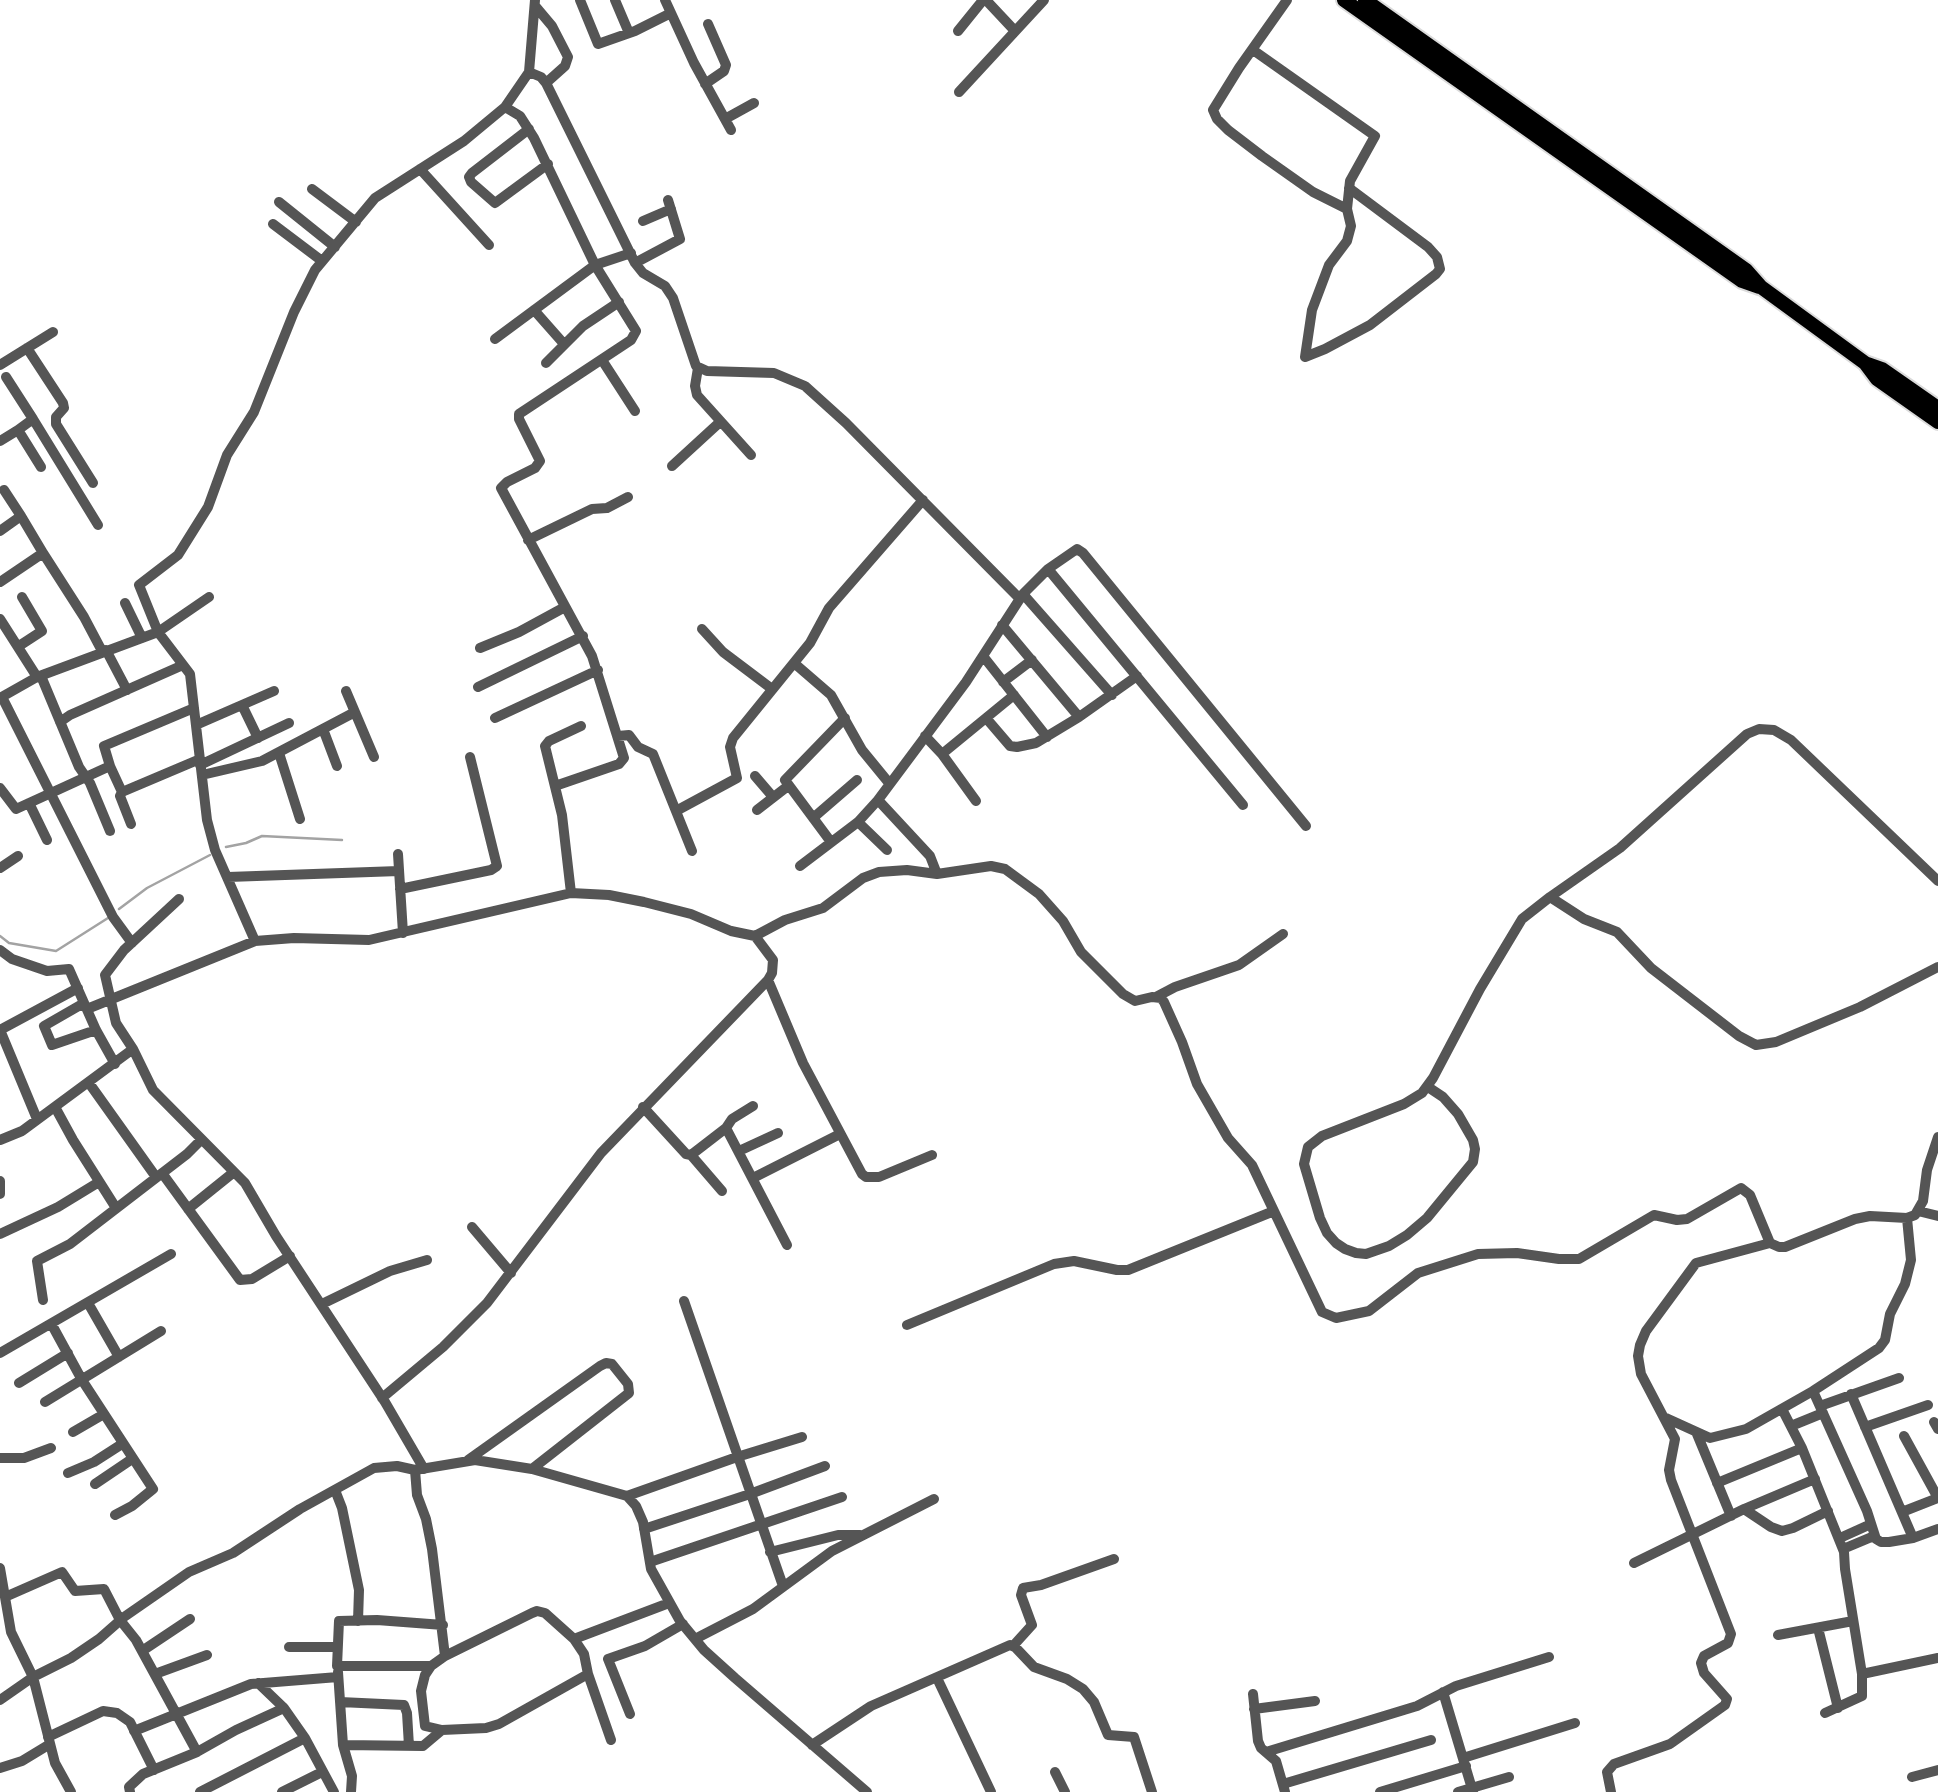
<!DOCTYPE html>
<html>
<head>
<meta charset="utf-8">
<style>
	body { margin:0 }
	canvas { display:block; background:#fff }
</style>
</head>
<body>
<canvas width="1938" height="1792"></canvas>
<script>
const g = document.querySelector('canvas').getContext('2d');
g.lineJoin = 'round';
const shape = rows => new Path2D(rows.map(r => 'M' + r).join(''));
function trace(path, color, width, dash) { g.strokeStyle = color; g.lineWidth = width; g.lineCap = dash ? 'butt' : 'round'; g.setLineDash(dash || []); g.stroke(path); }
trace(shape([
	[226,847,246,843,262,836,342,840],
	[119,909,147,888,210,855],
	[0,936,9,943,56,951,108,918]
]), '#a3a3a3', 2.5);
const major = shape([
	[1344,0,1742,281,1759,287],
	[1365,0,1746,270,1761,287,1865,363,1877,379,1938,422],
	[1865,363,1882,369,1938,408]
]);
trace(major, '#dbdbdb', 18);
trace(shape([
	[580,0,598,44,635,31,671,13],
	[615,0,629,33],
	[665,0,694,63,731,130],
	[986,0,1015,31],
	[536,7,552,26,568,57,565,66,546,83],
	[958,31,983,0],
	[1253,50,1375,136,1350,181,1347,209,1313,192,1262,156,1228,130,1217,119,1213,110,1239,68,1287,0],
	[529,72,541,77,546,83,635,263,643,273,665,286,673,298,696,366,707,371,774,373,805,386,846,423,1020,599],
	[705,84,724,71,726,65,708,24],
	[959,92,1044,0],
	[505,107,520,116,534,138,595,265,636,331,631,340,519,414,519,419,540,461,535,468,507,482,501,488,592,656,624,758,619,764,555,786],
	[725,119,754,103],
	[529,129,472,173,469,177,471,182,495,203,548,164],
	[420,169,489,245],
	[312,189,356,222],
	[279,202,335,247],
	[1347,209,1351,226,1347,241,1329,265,1312,310,1305,357,1325,349,1370,325,1436,274,1440,269,1437,257,1428,247,1349,188],
	[643,221,671,209],
	[273,224,322,261],
	[635,263,680,239,668,200],
	[534,310,564,344],
	[495,339,595,265,631,253],
	[27,348,63,403,64,408,56,417,56,424,93,483],
	[602,360,635,411],
	[546,363,583,326,619,302],
	[0,365,53,332],
	[698,368,695,386,697,395,751,455],
	[6,377,33,419,18,430],
	[33,419,98,525],
	[0,441,18,430,41,467],
	[672,466,720,422],
	[21,516,43,553],
	[0,531,21,516,4,490],
	[528,540,592,509,607,508,628,497],
	[1048,569,1243,805],
	[0,582,43,553,84,617,102,651],
	[1023,594,1112,695],
	[209,597,158,632,190,674,207,820,215,850,255,941],
	[125,603,142,638],
	[0,619,37,677],
	[1002,625,1079,717],
	[702,629,723,652,772,689],
	[19,646,42,631,22,597],
	[480,648,519,632,565,607],
	[106,650,127,690],
	[983,656,1047,737],
	[794,663,831,695,862,750,889,783],
	[41,676,79,767,90,783,110,831],
	[1003,682,1032,660],
	[478,687,583,636],
	[346,691,374,757],
	[2,697,113,917,132,943],
	[0,698,37,677,158,632,139,585,178,555,208,507,227,455,254,412,294,312,315,270,375,198,464,141,505,107,529,72,535,0],
	[242,705,258,738],
	[495,718,598,670],
	[986,718,1010,746,1017,747,1036,743,1079,717,1137,676],
	[60,722,70,715,183,665],
	[196,725,274,691],
	[323,729,337,766],
	[618,736,629,735,638,747,653,754,692,851],
	[925,736,942,754,976,801],
	[279,753,300,819],
	[942,754,1014,695],
	[200,765,289,723],
	[110,766,122,792,120,796,131,824],
	[202,775,262,761,355,712],
	[755,776,773,797],
	[0,788,16,809,110,766,104,746,194,708],
	[122,792,200,759],
	[29,803,47,840],
	[757,810,788,786],
	[676,811,737,778,730,747,733,738,810,643,829,608,923,500],
	[813,818,857,780],
	[858,822,887,850],
	[831,842,785,780,845,718],
	[398,854,403,933],
	[800,866,858,822,878,800],
	[0,868,18,856],
	[937,874,930,856,878,800,966,682,1023,594,1048,569,1077,549,1083,553,1306,826],
	[228,877,399,871],
	[400,889,491,870,497,866,470,757],
	[571,893,562,815,545,746,549,741,581,726],
	[1550,897,1620,848,1747,734,1759,729,1774,730,1791,740,1938,881],
	[179,899,124,950,105,975,116,1023,133,1049,153,1090,245,1183,276,1236,385,1402,424,1469],
	[0,950,12,959,47,971,69,969,96,1030,115,1064],
	[768,980,803,1063,862,1174,866,1177,879,1177,932,1155],
	[1156,997,1175,987,1239,965,1283,934],
	[84,1003,44,1026,52,1045,96,1030],
	[87,1009,255,941,294,938,369,940,571,893,609,895,644,902,691,914,731,931,755,936,785,920,823,908,863,878,879,872,907,870,937,874,991,866,1005,869,1039,894,1063,921,1081,952,1123,994,1135,1001,1152,997,1161,998,1164,1002,1182,1042,1197,1084,1228,1138,1252,1165,1322,1312,1336,1318,1369,1311,1418,1273,1478,1254,1517,1253,1559,1259,1579,1259,1654,1215,1677,1220,1687,1219,1741,1188,1750,1195,1770,1243,1779,1247,1785,1247,1855,1219,1870,1216,1907,1218,1915,1215,1923,1201,1927,1170,1938,1137],
	[0,1030,37,1119],
	[0,1030,78,988],
	[89,1083,156,1177],
	[1428,1087,1443,1097,1458,1114,1473,1140,1475,1149,1473,1162,1427,1218,1407,1235,1389,1246,1366,1254,1356,1253,1345,1249,1336,1243,1327,1233,1320,1218,1304,1164,1308,1147,1322,1136,1404,1104,1422,1093,1433,1078,1480,989,1522,919,1550,897,1584,919,1617,932,1651,968,1739,1036,1756,1045,1776,1042,1860,1007,1938,967],
	[55,1107,73,1140,116,1208],
	[643,1107,686,1154,691,1155,726,1128,787,1245],
	[726,1128,732,1119,753,1106],
	[0,1140,22,1131,133,1049],
	[739,1151,778,1133],
	[691,1155,722,1191],
	[162,1173,240,1280,252,1279,290,1256],
	[753,1178,840,1134],
	[0,1181,0,1194],
	[188,1209,234,1172],
	[1918,1211,1938,1216],
	[472,1227,511,1273],
	[0,1234,58,1207,99,1182],
	[43,1300,37,1261,70,1244,187,1154,201,1140],
	[684,1301,783,1586],
	[88,1303,119,1357],
	[322,1304,390,1271,427,1260],
	[52,1325,82,1380,153,1489,132,1506,115,1515],
	[907,1325,1054,1264,1074,1261,1117,1270,1128,1270,1274,1211],
	[0,1353,171,1254],
	[19,1383,68,1353],
	[1813,1391,1867,1511,1876,1539,1881,1542,1889,1542,1913,1538,1938,1529],
	[1851,1394,1913,1538],
	[382,1398,443,1347,487,1303,601,1153,768,980,772,973,773,960,755,936],
	[45,1402,161,1331],
	[1820,1406,1899,1378],
	[1782,1409,1802,1448,1844,1552,1845,1569,1862,1674,1862,1696,1825,1713],
	[1666,1418,1710,1438,1746,1429,1813,1391,1879,1348,1885,1340,1890,1314,1905,1284,1911,1260,1907,1218],
	[1934,1422,1938,1429],
	[1791,1426,1823,1413],
	[1865,1427,1928,1405],
	[73,1432,104,1414],
	[1697,1434,1731,1516],
	[1904,1436,1938,1498],
	[0,1458,24,1458,51,1448],
	[468,1460,600,1366,606,1363,612,1364,628,1384,629,1393,532,1469],
	[415,1470,417,1495,426,1519,432,1549,445,1656,431,1666,425,1675,421,1691,425,1726,442,1730,486,1728,499,1724,588,1674],
	[68,1473,94,1462,122,1444],
	[1717,1483,1802,1448],
	[95,1484,132,1459],
	[335,1490,342,1508,359,1590,358,1621],
	[627,1496,737,1457,802,1437],
	[1744,1509,1771,1527,1782,1531,1793,1528,1828,1511],
	[1902,1512,1938,1498],
	[644,1529,750,1494,825,1466],
	[1840,1538,1871,1524],
	[1843,1549,1874,1536],
	[770,1552,838,1535,860,1535],
	[650,1562,842,1497],
	[1634,1563,1744,1509,1815,1479],
	[0,1568,11,1632,33,1677,55,1763,71,1792],
	[5,1597,62,1572,75,1591,104,1589,120,1620,136,1640,197,1752],
	[1818,1628,1838,1708],
	[1778,1635,1853,1621],
	[574,1639,669,1603],
	[695,1639,753,1609,832,1551,934,1499],
	[1013,1646,1032,1625,1021,1595,1023,1588,1041,1585,1114,1559],
	[289,1647,337,1647],
	[142,1651,190,1619],
	[445,1656,532,1613,537,1611,545,1613,574,1639,584,1654,588,1674,611,1740],
	[431,1666,337,1666,339,1621,377,1620,443,1625],
	[338,1672,343,1745,352,1776,351,1792],
	[155,1674,207,1655],
	[1862,1674,1938,1658],
	[937,1678,991,1792],
	[258,1683,284,1708],
	[1443,1692,1473,1792],
	[1253,1694,1258,1741,1261,1748,1276,1761,1285,1792],
	[0,1700,33,1677,71,1658,99,1639,124,1617,189,1572,233,1553,300,1509,374,1468,397,1466,415,1470,475,1460,532,1469,627,1496,636,1506,643,1522,651,1569,680,1621,704,1650,735,1678,867,1792],
	[340,1702,404,1705,407,1713,409,1746],
	[1254,1709,1315,1701],
	[630,1714,608,1659,645,1646,683,1624],
	[134,1731,251,1684,338,1677],
	[48,1737,103,1711,117,1713,130,1722,154,1770],
	[343,1745,423,1746,442,1730],
	[812,1745,871,1706,1010,1645,1015,1647,1034,1667,1067,1679,1083,1689,1094,1702,1108,1735,1134,1737,1152,1792],
	[1266,1752,1417,1706,1456,1686,1549,1657],
	[1463,1758,1575,1723],
	[0,1768,22,1761,50,1744],
	[1055,1772,1065,1792],
	[1912,1777,1938,1770],
	[1283,1784,1431,1740],
	[130,1792,129,1787,143,1774,197,1752,236,1730,284,1708,305,1738,334,1792],
	[200,1792,305,1738],
	[282,1792,322,1772],
	[1380,1792,1466,1766],
	[1458,1792,1509,1777],
	[1611,1792,1607,1772,1614,1764,1670,1744,1725,1705,1727,1699,1704,1673,1701,1663,1704,1656,1728,1643,1731,1634,1671,1480,1669,1470,1675,1439,1641,1374,1638,1356,1640,1345,1646,1331,1696,1263,1770,1243]
]), '#555', 10);
trace(major, '#000', 14);
</script>
</body>
</html>
